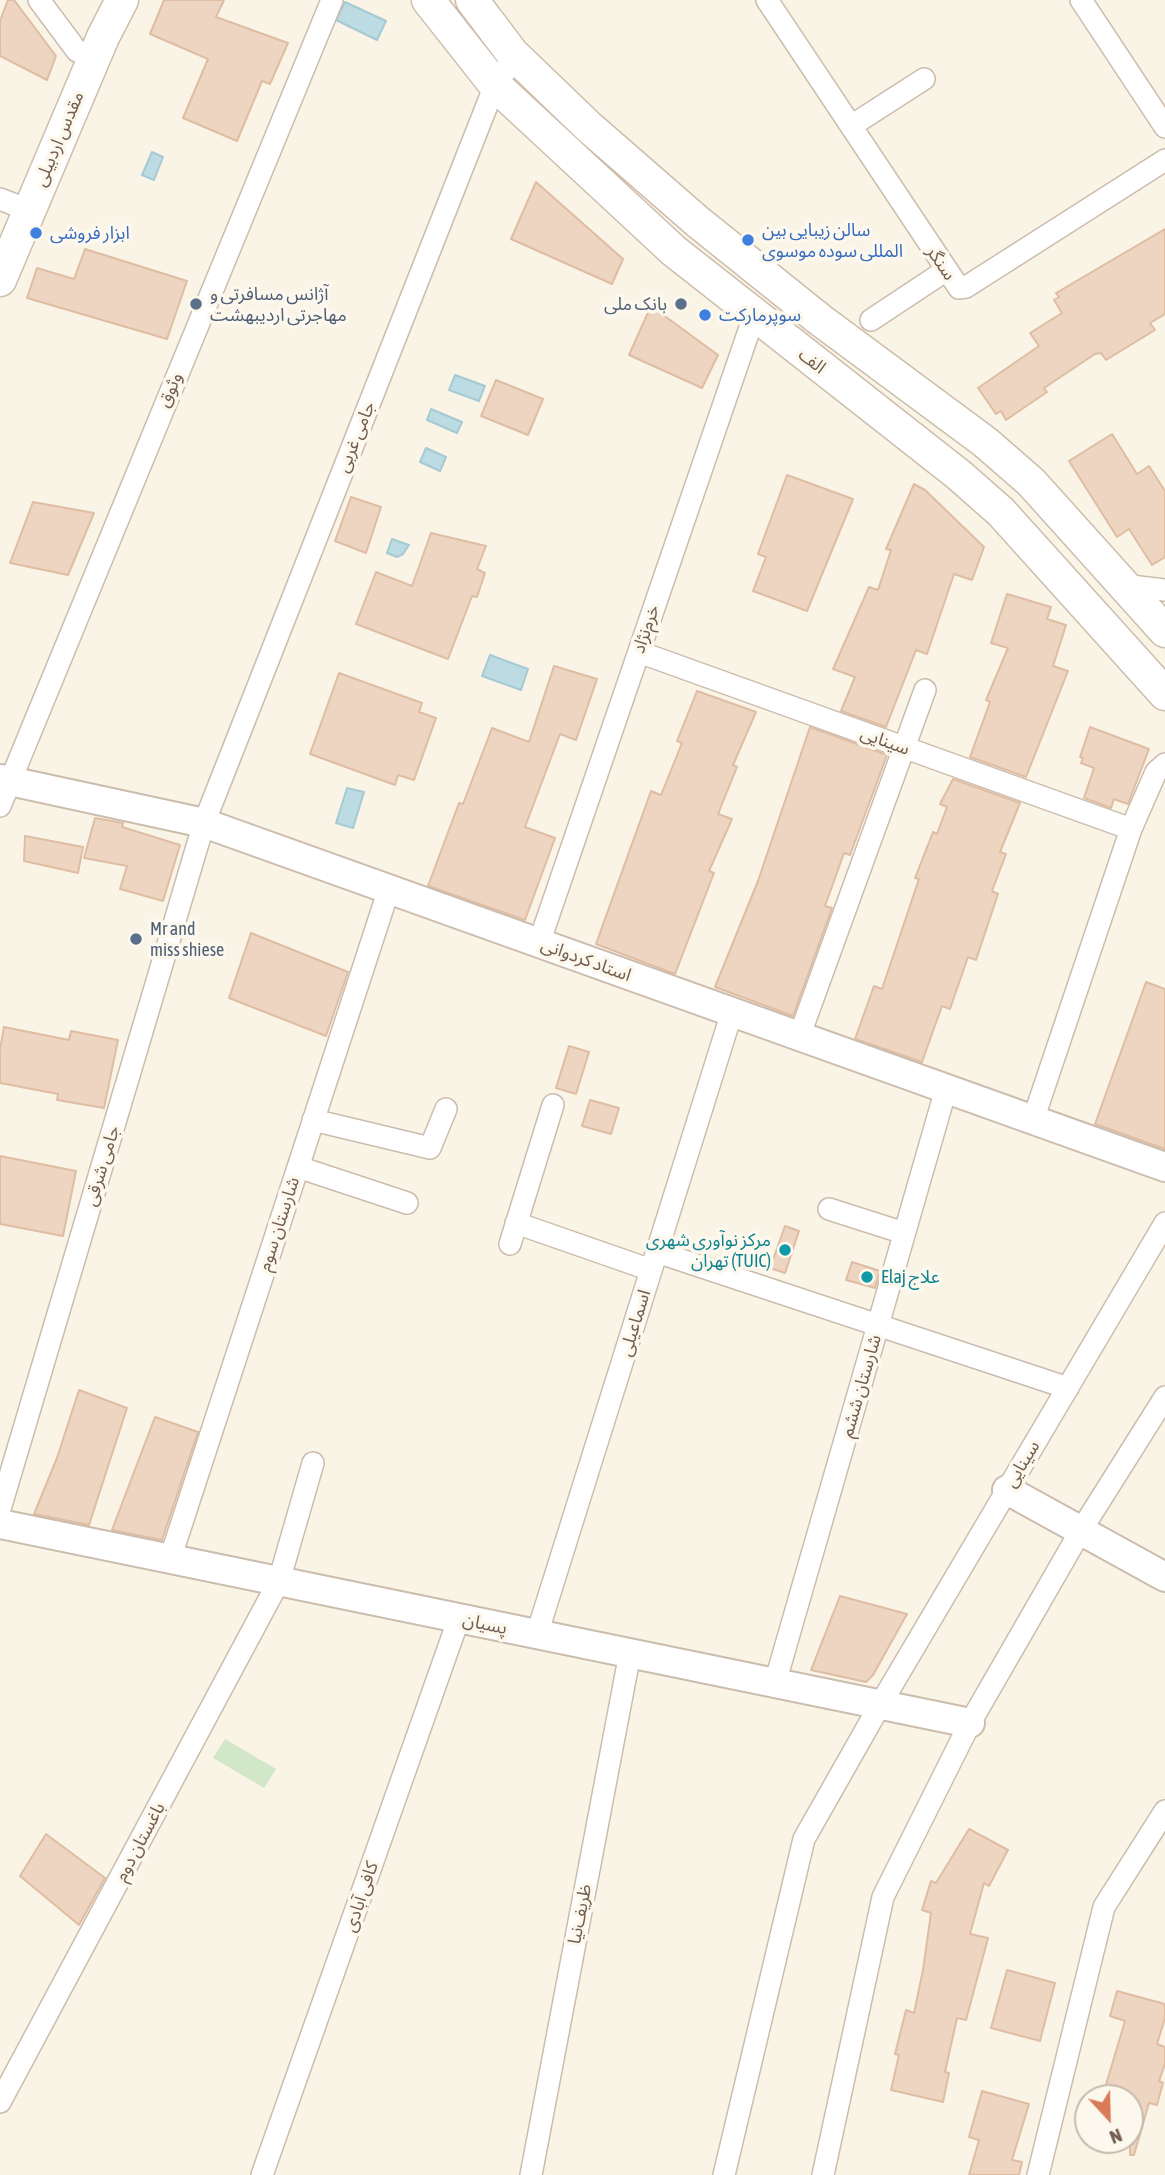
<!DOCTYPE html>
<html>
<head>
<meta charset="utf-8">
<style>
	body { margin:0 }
	#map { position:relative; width:1165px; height:2175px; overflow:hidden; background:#faf4e7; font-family:"Asap Condensed",sans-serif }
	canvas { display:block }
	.north { position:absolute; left:1074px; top:2084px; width:70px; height:70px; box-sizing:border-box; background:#fdf8ed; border:2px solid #c5baad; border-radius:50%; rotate:158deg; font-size:19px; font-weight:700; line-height:28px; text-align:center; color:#725d4e }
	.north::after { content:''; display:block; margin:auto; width:24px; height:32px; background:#d97b57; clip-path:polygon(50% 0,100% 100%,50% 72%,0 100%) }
</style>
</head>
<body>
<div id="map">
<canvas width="1165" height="2175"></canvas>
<div class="north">N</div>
</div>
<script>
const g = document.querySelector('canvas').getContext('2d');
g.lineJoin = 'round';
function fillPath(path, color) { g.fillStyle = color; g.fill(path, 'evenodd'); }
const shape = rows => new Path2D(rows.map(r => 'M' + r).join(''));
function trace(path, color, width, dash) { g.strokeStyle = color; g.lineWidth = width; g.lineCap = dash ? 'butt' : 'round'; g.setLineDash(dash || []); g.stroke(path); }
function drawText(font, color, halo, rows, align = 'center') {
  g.font = font + ' "Asap Condensed","Noto Sans Arabic",sans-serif'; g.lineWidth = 7; g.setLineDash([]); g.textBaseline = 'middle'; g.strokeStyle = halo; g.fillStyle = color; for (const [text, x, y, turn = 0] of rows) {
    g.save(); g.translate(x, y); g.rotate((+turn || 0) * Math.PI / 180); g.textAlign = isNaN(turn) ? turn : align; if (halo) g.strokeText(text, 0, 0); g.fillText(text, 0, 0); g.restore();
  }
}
fillPath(shape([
	[225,1739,276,1769,264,1788,213,1758]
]), '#d2e7c7');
const water = shape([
	[345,2,386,21,377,40,336,20,345,2],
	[152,152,163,157,154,180,142,175,152,152],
	[455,375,485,386,479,401,449,390,455,375],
	[431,409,462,422,457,433,427,420,431,409],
	[426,448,446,457,440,471,420,462,426,448],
	[392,539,409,545,403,554,397,557,387,553,392,539],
	[490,655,528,669,521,690,482,676,490,655],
	[347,788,364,792,353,828,336,823,347,788]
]);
fillPath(water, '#bddbe2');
trace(water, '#a5cad3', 2);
const building = shape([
	[8,0,14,0,56,56,47,80,0,56,0,21,8,0],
	[164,0,224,0,216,17,288,43,270,84,262,81,237,141,183,118,208,59,150,34,164,0],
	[536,182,623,259,612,284,511,239,536,182],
	[1165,229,1165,314,1150,323,1155,330,1106,360,1101,353,1095,354,1044,388,1047,392,1006,420,1001,411,996,414,978,388,1039,346,1030,333,1062,313,1054,300,1059,297,1056,293,1165,229],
	[85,249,187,281,167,339,27,298,37,268,74,279,85,249],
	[651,306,718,355,702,388,629,355,651,306],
	[496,380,543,399,528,435,481,416,496,380],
	[1112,434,1137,474,1149,466,1165,491,1165,557,1152,565,1129,529,1117,537,1069,461,1112,434],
	[787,475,853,499,807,611,753,591,766,557,758,554,787,475],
	[914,484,925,490,984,547,972,580,954,574,927,654,916,650,886,727,841,711,855,677,833,669,869,587,878,590,891,550,886,549,914,484],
	[351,497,381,507,366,553,335,541,351,497],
	[33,502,94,513,68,575,10,563,33,502],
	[431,533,486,546,477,569,485,573,477,597,472,596,448,659,356,624,376,572,412,586,431,533],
	[1007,594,1051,607,1047,619,1066,625,1053,666,1068,671,1026,777,970,757,990,702,986,700,1008,648,991,643,1007,594],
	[554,666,597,679,576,740,560,734,525,827,555,838,525,920,428,886,459,803,463,804,492,728,529,742,554,666],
	[339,673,422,703,419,712,436,718,414,780,398,775,395,785,310,754,339,673],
	[697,691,756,712,733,765,737,767,718,814,732,819,709,871,714,873,675,974,596,944,651,791,661,795,682,743,677,741,697,691],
	[810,727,887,755,850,855,844,853,825,906,832,908,793,1016,715,987,758,881,810,727],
	[1090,727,1149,749,1128,804,1114,799,1111,808,1084,798,1094,768,1081,763,1083,758,1080,757,1090,727],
	[953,779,1020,803,1000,852,1006,854,992,891,998,894,976,960,968,957,950,1009,942,1006,922,1062,855,1039,874,986,882,989,919,879,915,878,933,832,937,834,947,807,940,804,953,779],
	[95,818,123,823,122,827,180,845,163,901,120,889,127,866,84,858,95,818],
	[25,836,83,847,78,873,24,861,25,836],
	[251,933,348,972,326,1036,229,998,251,933],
	[1146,982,1165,989,1165,1149,1095,1124,1146,982],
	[4,1027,69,1040,71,1031,118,1040,104,1108,57,1100,58,1094,0,1083,0,1049,4,1027],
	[569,1046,589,1052,576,1094,556,1088,569,1046],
	[590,1100,619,1108,611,1134,582,1126,590,1100],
	[0,1156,76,1171,63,1236,0,1224,0,1156],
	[785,1226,799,1231,785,1273,770,1268,785,1226],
	[852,1262,880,1271,875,1288,846,1280,852,1262],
	[79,1390,127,1408,89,1525,34,1514,57,1458,79,1390],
	[155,1417,198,1432,162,1540,112,1530,155,1417],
	[840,1596,907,1614,873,1675,866,1682,811,1670,840,1596],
	[969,1829,1008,1850,989,1886,984,1883,970,1934,988,1938,966,2020,957,2018,945,2072,949,2073,943,2102,891,2090,899,2055,895,2054,906,2010,914,2013,923,1970,931,1913,922,1910,931,1881,936,1883,969,1829],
	[46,1834,105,1878,79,1925,20,1876,46,1834],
	[1007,1970,1055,1983,1040,2041,991,2028,1007,1970],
	[1117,1991,1165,2004,1165,2018,1157,2044,1165,2047,1165,2064,1159,2081,1163,2083,1157,2105,1149,2103,1134,2155,1130,2155,1130,2098,1102,2098,1125,2021,1110,2016,1117,1991],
	[982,2091,1029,2104,1012,2160,1022,2162,1019,2175,969,2175,979,2140,969,2137,982,2091]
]);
fillPath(building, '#edd5c1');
trace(building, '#dfbda3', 2);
const minor = shape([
	[39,0,77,51],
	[767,0,959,288,966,287,1165,160],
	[1081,0,1165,127],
	[851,126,924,79],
	[0,199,28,210],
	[871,320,945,271],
	[1123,585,1165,590],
	[639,652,1131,829],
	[0,806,332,0],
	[539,943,754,316],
	[799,1037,925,690],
	[313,1120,430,1148,446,1109],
	[1033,1120,1131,829,1156,772,1165,764],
	[298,1167,407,1203],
	[829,1209,904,1233],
	[516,1223,651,1270],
	[510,1244,553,1105],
	[657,1252,1068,1388],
	[0,1509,204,823,495,85,506,70,512,53],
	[170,1559,389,889],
	[537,1634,732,1012],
	[775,1683,946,1089],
	[0,2102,279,1581,313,1463],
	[262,2175,459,1618],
	[531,2175,630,1653],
	[724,2175,804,1839,880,1705,1165,1223],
	[823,2175,883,1897,970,1723,1080,1532,1165,1397],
	[1038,2175,1104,1907,1165,1811]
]);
const tertiary = shape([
	[0,779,204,823,1165,1167],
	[1007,1490,1165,1577],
	[0,1524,970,1723]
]);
const secondary = shape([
	[428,0,495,85,674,251,959,475,1001,512,1165,694],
	[472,0,512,53,589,127,698,222,819,319,985,442,1031,482,1165,631],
	[0,280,103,37,122,0]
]);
trace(minor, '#ccbcae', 24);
trace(tertiary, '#ccbcae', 32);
trace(secondary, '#cebdac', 35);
trace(minor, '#fff', 21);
trace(tertiary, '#fff', 28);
trace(secondary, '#fff', 32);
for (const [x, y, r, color] of [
	[36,233,7,"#3f7fe0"],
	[748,240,7,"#3f7fe0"],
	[196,304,7,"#5c6f8a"],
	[681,304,7,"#5c6f8a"],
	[705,315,7,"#3f7fe0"],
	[136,939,7,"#5c6f8a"],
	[785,1250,7,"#0f9aa8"],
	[867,1277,7,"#0f9aa8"]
]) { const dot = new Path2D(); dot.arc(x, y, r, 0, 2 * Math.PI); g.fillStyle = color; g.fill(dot); trace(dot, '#fdf8ed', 2.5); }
drawText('18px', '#725d4e', '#fdf8ed', [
	["مقدس اردبیلی",59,139,-67],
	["سنگر",941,263,56],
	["الف",812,361,38],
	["وثوق",170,390,-67],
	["جامی غربی",356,437,-68],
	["خرم‌نژاد",646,629,-71],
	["سینایی",885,741,20],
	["استاد کردوانی",586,960,20],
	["جامی شرقی",102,1166,-73],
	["شارستان سوم",279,1224,-72],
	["اسماعیلی",635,1323,-73],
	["شارستان ششم",861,1386,-74],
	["سینایی",1022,1464,-59],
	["پسیان",485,1624,12],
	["باغستان دوم",140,1842,-62],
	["کافی آبادی",361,1897,-71],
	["ظریف‌نیا",580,1914,-79]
]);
drawText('18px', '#366cbe', '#fdf8ed', [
	["سالن زیبایی بین",762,230],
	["المللی سوده موسوی",762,251],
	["ابزار فروشی",50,233],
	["سوپرمارکت",719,315]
], 'left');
drawText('18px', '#4e5e75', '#fdf8ed', [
	["آژانس مسافرتی و",210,294],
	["مهاجرتی اردیبهشت",210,315],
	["بانک ملی",667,304,"right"],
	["Mr and",150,929],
	["miss shiese",150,950]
], 'left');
drawText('18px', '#0d838f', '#fdf8ed', [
	["مرکز نوآوری شهری",771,1240],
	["تهران (TUIC)",771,1261],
	["Elaj علاج",881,1277,"left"]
], 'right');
</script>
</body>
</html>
